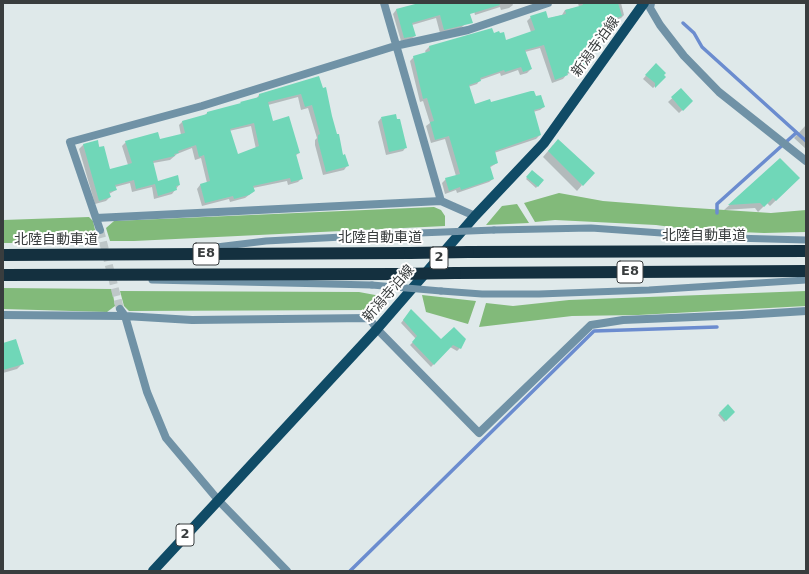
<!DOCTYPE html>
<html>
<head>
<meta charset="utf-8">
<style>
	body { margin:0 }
	#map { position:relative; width:809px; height:574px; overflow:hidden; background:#dfe9ea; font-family:"DejaVu Sans",sans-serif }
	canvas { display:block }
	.frame { position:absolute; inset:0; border:4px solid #393d3e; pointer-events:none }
</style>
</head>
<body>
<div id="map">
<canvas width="809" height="574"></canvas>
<div class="frame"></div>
</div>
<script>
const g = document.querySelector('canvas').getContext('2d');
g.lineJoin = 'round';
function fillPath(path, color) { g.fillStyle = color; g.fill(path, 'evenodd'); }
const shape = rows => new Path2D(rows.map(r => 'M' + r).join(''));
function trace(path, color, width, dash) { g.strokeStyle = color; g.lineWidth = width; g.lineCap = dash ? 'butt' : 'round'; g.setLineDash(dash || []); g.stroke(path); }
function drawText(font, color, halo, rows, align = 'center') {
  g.font = font + ' "DejaVu Sans","Noto Sans JP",sans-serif'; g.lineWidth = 4; g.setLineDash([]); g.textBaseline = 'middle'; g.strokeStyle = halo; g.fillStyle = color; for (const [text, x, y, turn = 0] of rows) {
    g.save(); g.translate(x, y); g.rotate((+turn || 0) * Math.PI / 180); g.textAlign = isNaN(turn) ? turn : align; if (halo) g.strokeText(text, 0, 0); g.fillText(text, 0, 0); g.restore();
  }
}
fillPath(shape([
	[559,193,603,201,679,207,771,213,806,210,806,232,764,233,693,230,656,225,555,220,535,222,524,203],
	[517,204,529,223,486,225,502,206],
	[434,207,441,210,445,216,445,226,134,241,110,241,106,228,114,221],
	[89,217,93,221,98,243,3,243,3,220],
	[3,288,112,289,115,306,107,312,3,309],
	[120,291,359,292,386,297,371,310,129,311,124,306],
	[806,291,806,306,638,315,572,316,479,327,486,303,513,306,569,300],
	[422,295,476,301,468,324,426,312]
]), '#82ba7a');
fillPath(shape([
	[416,3,458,3,464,25,461,28,440,33,436,18,412,25,415,36,411,39,401,41,393,14,396,10,417,5],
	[472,3,512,3,513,5,509,8,501,10,500,7,475,15],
	[578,3,621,3,624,15,621,18,602,25,605,36,599,41,600,46,596,50,583,54,586,66,583,69,567,74,563,79,552,83,540,48,525,52,531,69,527,73,520,75,518,70,501,76,500,73,480,80,477,84,468,87,474,105,535,97,544,107,540,110,533,112,540,135,536,139,494,153,497,163,489,168,493,179,489,182,457,193,456,190,445,194,442,183,446,179,456,176,445,139,431,143,426,126,430,123,423,101,420,102,410,61,414,57,426,53,425,51,429,47,492,29,493,34,506,41,531,32,527,21,531,17,547,19,562,15,565,10,579,7],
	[656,64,665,77,653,88,643,79],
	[318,77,343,156,347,166,344,170,323,175,315,145,315,140,317,138,308,108,301,110,298,97,268,105,272,122,299,153,295,156,302,178,298,182,288,185,287,181,253,188,254,191,245,198,230,202,229,199,202,206,197,189,200,185,207,183,201,158,195,160,192,148,177,154,170,160,153,163,157,182,179,185,172,194,154,199,152,187,132,192,130,183,115,187,116,190,109,194,110,197,106,201,95,204,79,149,83,145,97,141,109,170,128,165,122,146,126,142,159,140,181,135,179,125,183,121,203,117,207,113,239,105,256,99,259,95],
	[251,126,256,149,237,155,229,131],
	[681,90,692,101,679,113,668,102],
	[381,118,406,147,403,151,386,155,378,122],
	[806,125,806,149,794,138],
	[553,145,582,185,577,191,543,157],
	[780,159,799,178,770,206,767,203,758,212,755,208,724,210],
	[532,172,542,180,536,188,526,179],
	[409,313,441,341,454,328,460,348,457,351,450,347,431,367,410,345,416,339,401,323],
	[3,344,23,363,17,369,3,373],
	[728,406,734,412,724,422,718,415]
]), '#0003');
trace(shape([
	[683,23,694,33,702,47,806,141],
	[717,213,717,204,796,133],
	[350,571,594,331,717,327]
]), '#6b8ccf', 3.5);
fillPath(shape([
	[419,3,499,3,500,5,470,14,473,23,444,30,440,15,412,23,416,36,404,38,396,9],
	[582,3,618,3,622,16,602,23,606,37,599,38,601,47,583,52,587,66,567,73,568,75,555,80,544,45,525,50,532,69,523,72,521,67,505,72,504,70,480,78,481,81,469,85,475,104,490,99,491,102,531,91,534,91,536,96,541,95,545,107,534,110,541,135,495,151,498,163,490,166,494,179,461,190,460,187,449,191,445,178,460,174,449,136,435,140,430,122,434,121,427,98,423,99,413,56,430,51,429,46,492,28,494,33,499,31,500,33,504,32,506,40,535,30,530,16,546,11,548,18,566,14,565,10,583,5],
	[656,63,666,73,664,75,666,77,655,88,655,83,645,75],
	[319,76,323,88,326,87,332,116,337,134,339,134,343,155,345,154,349,166,326,172,318,141,318,135,320,134,312,105,305,107,301,94,268,102,273,121,289,116,300,153,296,154,303,179,291,182,290,178,253,186,255,191,249,195,234,199,233,196,205,203,200,184,210,181,204,155,199,157,196,145,178,151,179,153,174,154,175,156,153,161,158,181,178,175,180,185,176,186,177,190,158,196,155,184,136,189,134,180,115,185,117,190,109,192,111,197,99,201,83,144,98,140,99,147,104,146,110,169,129,164,132,163,125,141,158,132,160,139,185,133,182,121,207,114,207,112,241,103,240,102,259,97,259,94],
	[254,123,259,146,238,154,230,129],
	[681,88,693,101,683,111,671,97],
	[396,114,397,119,400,119,407,148,389,152,381,117],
	[558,139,595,173,583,186,548,151],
	[780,158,800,178,776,201,773,198,764,207,760,203,728,205],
	[532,170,544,180,538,187,526,177],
	[411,309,441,339,454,327,466,339,461,349,453,345,434,365,412,342,417,336,403,320],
	[16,339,24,364,3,370,3,343],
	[728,404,735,412,726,421,719,413]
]), '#70d7b8');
trace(shape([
	[100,230,120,309]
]), '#bec7c8', 8, [8, 4]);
trace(shape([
	[494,230,591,228,732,238,806,240],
	[200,249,266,241,419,233],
	[152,280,372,285],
	[441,291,482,294,539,294,649,290,806,280]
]), '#7092a6', 7);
trace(shape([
	[384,3,441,201,475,216],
	[651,3,650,8,660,25,684,56,719,92,806,161],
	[96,218,441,201],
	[100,230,70,142,202,106,395,46,468,30,548,3],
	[120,309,125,316,147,392,166,438,219,501,287,571],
	[3,315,125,316,192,320,369,318,377,329,479,433,591,325,623,320,742,315,806,311]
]), '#7092a6', 8);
trace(shape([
	[153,571,377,329,475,216,544,143,644,3]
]), '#104b66', 10);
trace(shape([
	[468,252,806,251],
	[3,255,410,253],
	[455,273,806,271],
	[3,275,399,274]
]), '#14303f', 12);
trace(shape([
	[419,233,494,230],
	[372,285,441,291]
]), '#7092a6', 7);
trace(shape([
	[410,253,468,252],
	[399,274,455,273]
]), '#14303f', 12);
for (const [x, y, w] of [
	[206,254,26],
	[439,258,18],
	[630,272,26],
	[185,535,18]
]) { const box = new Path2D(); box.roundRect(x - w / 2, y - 11, w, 22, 3); g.fillStyle = '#fff'; g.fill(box); trace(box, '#393d3e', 1); }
drawText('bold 13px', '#393d3e', null, [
	["E8",206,254],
	["2",439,258],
	["E8",630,272],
	["2",185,535]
]);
drawText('14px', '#393d3e', '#fff', [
	["新潟寺泊線",596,47,-54],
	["北陸自動車道",704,236],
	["北陸自動車道",380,238],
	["北陸自動車道",56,240],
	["新潟寺泊線",389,294,-49]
]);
</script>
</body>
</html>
